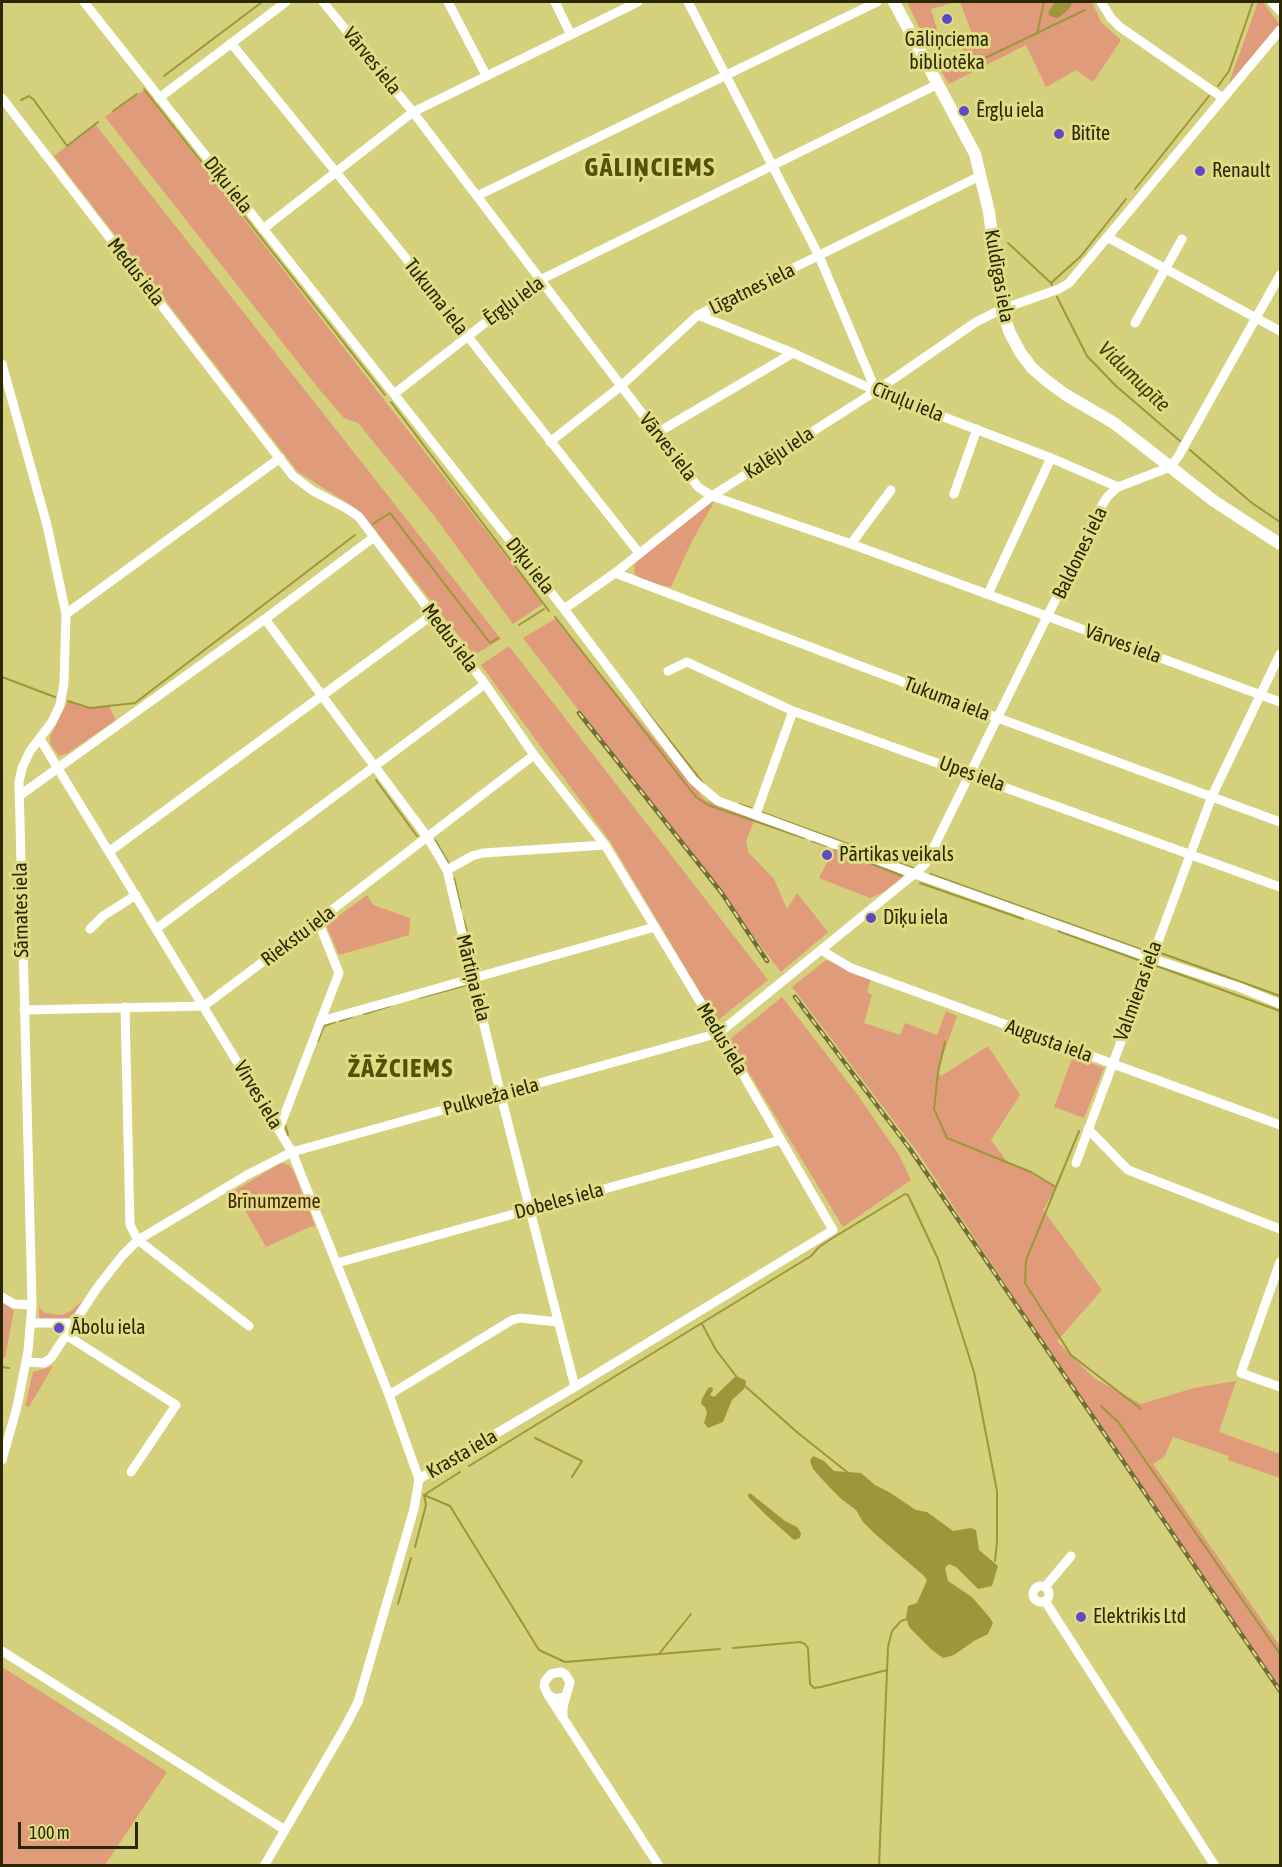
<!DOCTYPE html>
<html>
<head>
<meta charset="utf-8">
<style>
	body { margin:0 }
	#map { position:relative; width:1282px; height:1867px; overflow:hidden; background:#d4d07b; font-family:"Asap Condensed",sans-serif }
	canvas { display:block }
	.frame { position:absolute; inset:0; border:3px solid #2a2804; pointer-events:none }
	.scale { position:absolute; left:18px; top:1822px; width:120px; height:27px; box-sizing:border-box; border:3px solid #2a2804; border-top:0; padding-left:8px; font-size:18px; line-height:21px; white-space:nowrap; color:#2a2804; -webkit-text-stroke:4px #e1dd87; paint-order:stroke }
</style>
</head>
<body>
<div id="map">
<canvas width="1282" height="1867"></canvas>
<div class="frame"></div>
<div class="scale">100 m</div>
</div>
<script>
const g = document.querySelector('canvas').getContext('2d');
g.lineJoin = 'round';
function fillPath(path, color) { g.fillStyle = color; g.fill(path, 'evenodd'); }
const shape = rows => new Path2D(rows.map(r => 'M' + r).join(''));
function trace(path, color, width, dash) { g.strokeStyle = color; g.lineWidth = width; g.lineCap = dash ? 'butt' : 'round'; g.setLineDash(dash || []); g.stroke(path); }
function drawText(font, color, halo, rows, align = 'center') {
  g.font = font + ' "Asap Condensed",sans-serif'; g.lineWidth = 6; g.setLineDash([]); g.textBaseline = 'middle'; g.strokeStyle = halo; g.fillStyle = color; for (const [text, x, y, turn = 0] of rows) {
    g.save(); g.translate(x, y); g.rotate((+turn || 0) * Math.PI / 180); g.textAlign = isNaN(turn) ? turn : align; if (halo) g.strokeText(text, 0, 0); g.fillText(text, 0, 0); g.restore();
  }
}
fillPath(shape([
	[907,2,956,2,931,9,937,30,925,34,921,31],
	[960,2,1092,2,1101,22,1121,40,1093,82,1076,70,1046,87,1026,45,949,84,941,71,945,69,943,65,964,53,961,44,970,40,971,31],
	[1258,2,1263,2,1280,25,1228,86],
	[144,90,385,401,543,604,513,624,435,517,358,423,344,418,319,389,105,117],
	[95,124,501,639,474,655,360,511,298,472,54,156],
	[710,501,714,502,691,543,671,587,654,584,640,579,635,574,634,566,640,558],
	[555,619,705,800,755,819,746,841,748,852,774,879,787,909,797,893,828,932,781,972,523,638],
	[509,646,768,980,717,1021,610,841,481,665],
	[68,701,90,708,109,706,116,720,68,753,59,756,51,745,50,737],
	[835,847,903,874,899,880,882,893,870,898,819,878],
	[367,895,373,905,410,918,409,935,339,955,326,925],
	[826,960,871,980,867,992,872,995,864,1023,900,1035,905,1023,937,1035,946,1011,957,1016,937,1072,941,1076,988,1046,1020,1095,991,1140,1008,1163,1025,1170,1056,1187,1043,1210,1102,1290,1057,1341,1094,1378,1141,1404,1194,1388,1236,1381,1219,1432,1280,1454,1280,1478,1228,1460,1229,1456,1173,1437,1164,1457,1153,1464,1280,1646,1280,1688,1049,1350,919,1154,792,987],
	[782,997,857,1094,899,1155,911,1180,843,1227,729,1040],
	[1073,1056,1104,1068,1084,1118,1054,1107],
	[281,1163,289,1165,293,1170,315,1226,307,1228,266,1247,234,1191],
	[83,1300,72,1317,65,1319,40,1319,39,1316,39,1305,41,1310,46,1313,62,1315,71,1311],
	[2,1302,14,1310,5,1358,2,1358],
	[53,1366,29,1407,25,1406,33,1372],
	[2,1667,167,1772,105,1865,2,1865]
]), '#e09b7a');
fillPath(shape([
	[1055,2,1073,2,1067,11,1058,18,1050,16,1048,13],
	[736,1376,745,1380,746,1382,744,1389,732,1400,723,1422,708,1428,704,1423,707,1413,705,1407,701,1404,702,1399,708,1388,712,1387,713,1390,710,1395,714,1397],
	[813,1456,824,1461,834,1471,861,1473,875,1485,889,1492,916,1510,927,1512,953,1531,971,1528,976,1530,979,1550,998,1566,992,1586,978,1589,956,1567,949,1564,945,1568,948,1581,972,1597,990,1618,993,1623,988,1634,974,1641,954,1655,943,1658,932,1650,909,1627,906,1617,908,1606,917,1603,927,1580,923,1575,875,1534,863,1522,856,1510,840,1498,821,1478,813,1469,810,1461],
	[750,1493,785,1521,797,1527,801,1533,800,1538,794,1540,767,1516,749,1498,748,1495]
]), '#9c9739');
trace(shape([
	[1037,34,1044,2],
	[983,59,1085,10],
	[164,76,262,2],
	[1218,86,1229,71,1253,2],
	[144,89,385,395],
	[21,100,29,96,34,100,67,146,98,122],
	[113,111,137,94],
	[1135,189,1209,96],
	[1008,243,1051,283],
	[1052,285,1051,283,1081,256,1126,199],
	[1057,297,1087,356,1116,386,1180,441],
	[391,402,549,611],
	[1190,450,1252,503,1280,522],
	[373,524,390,513,490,643,498,638],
	[555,617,696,797,708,805,804,838],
	[519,625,544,609],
	[2,677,55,697],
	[68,701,90,708,135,703,355,535],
	[641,704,704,784],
	[376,780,417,836],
	[739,804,751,808],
	[761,812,913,868],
	[435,840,449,864],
	[812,841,827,846],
	[835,849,902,876],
	[930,874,1148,952],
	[454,878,461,908],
	[920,883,1023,919],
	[463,918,467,931],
	[1058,931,1144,962],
	[470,944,476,973],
	[1158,952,1280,996],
	[1154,965,1280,1011],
	[419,998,467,985],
	[364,1014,390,1006],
	[340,1021,352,1017],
	[318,1041,324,1026,335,1022],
	[945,1042,938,1072,934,1109,947,1138,1031,1172,1056,1187],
	[285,1124,288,1135],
	[1079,1131,1026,1260,1025,1283,1071,1355,1141,1409],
	[702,1324,716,1350,736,1376],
	[2,1367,9,1368],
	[745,1386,798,1433,847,1472],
	[1101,1406,1119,1423,1280,1654],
	[535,1438,582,1461,572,1477],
	[469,1466,811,1256,819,1247,831,1239,905,1194,908,1195,938,1259,974,1372,997,1491,997,1542,995,1561],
	[424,1495,450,1506,539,1650,565,1662,720,1649],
	[424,1495,460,1472],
	[415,1547,426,1505,424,1495],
	[398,1604,411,1558],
	[733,1648,800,1642,805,1644,808,1648,810,1684,814,1688,821,1687,887,1670],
	[659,1654,691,1614],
	[879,1866,888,1647,892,1631,901,1621,907,1619]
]), '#9c9739', 2);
trace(shape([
	[84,2,564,609,693,780,718,801,915,874,1150,958,1239,987,1280,1004],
	[323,2,413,112,698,487,712,496,851,544,1280,702],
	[448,2,486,75],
	[555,2,571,35],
	[688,2,819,256,876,391],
	[1101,2,1111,18,1120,27,1223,98],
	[1272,2,1280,11],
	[231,43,405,257,639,553],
	[2,98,293,476,313,491,346,508,359,517,485,684,534,755,605,845,719,1033,833,1230,575,1387,419,1479],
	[159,98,286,2],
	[477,196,877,2],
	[263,229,413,112,638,2],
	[1107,237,1280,331],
	[698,315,793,353,876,391,1051,458,1118,487],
	[1135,323,1182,239],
	[2,364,47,525,66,614,64,683,60,705,52,722,30,751,22,768,19,782,32,1305,28,1351,17,1407,2,1460],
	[394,394,540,280,938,84],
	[657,433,793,353],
	[550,442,621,386,698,315,980,176],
	[954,494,977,429],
	[851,544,891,490],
	[615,573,998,718,1280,822],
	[988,594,1051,458],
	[564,609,615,573,712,496,876,391,976,322,1002,309,1059,289,1069,283,1280,30],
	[66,614,280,458],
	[265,619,428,838,447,870,502,1100,575,1387],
	[668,671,687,662,793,711,1280,887],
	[40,739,292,1152,389,1395,419,1479,414,1509,358,1702,345,1727,264,1866],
	[19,796,265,619,374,537],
	[756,814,793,711],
	[110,851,432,615],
	[447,870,472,856,483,853,605,845],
	[90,929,103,916,136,895],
	[156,929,485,684],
	[821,950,851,968,1280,1125],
	[125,1007,130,1225,138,1240,249,1326],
	[24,1010,204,1006,345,900,534,755],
	[321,1021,655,927],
	[279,1129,339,973,318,921],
	[1088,1129,1128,1170,1280,1229],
	[1076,1163,1212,796,1280,654],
	[1280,1262,1241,1373,1280,1387],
	[337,1263,781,1140],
	[2,1297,14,1304,32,1305],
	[31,1323,74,1323],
	[66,1335,176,1405,131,1472],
	[26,1362,44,1363,51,1358,97,1288,122,1256,138,1240,247,1175,292,1152,719,1033,919,870,926,863,1102,505,1108,496,1118,487,1170,467,1178,457,1280,275],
	[389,1395,512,1320,520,1318,558,1322],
	'1033 1594a8 8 0 1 1 16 0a8 8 0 1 1-16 0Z',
	[1045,1587,1071,1556],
	[1045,1601,1215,1866],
	[2,1651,285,1830],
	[548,1695,659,1866],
	[563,1715,563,1707,570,1682,565,1674,561,1672,551,1674,545,1681,544,1686,548,1695,557,1699,566,1696]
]), '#fff', 9);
trace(shape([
	[894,2,975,154,989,212,1002,309,1009,331,1020,352,1032,368,1047,381,1066,395,1114,423,1214,501,1280,544]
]), '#fff', 12);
const rail = shape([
	[579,713,721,892,767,961],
	[795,997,910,1149,1280,1691]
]);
trace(rail, '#726f36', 4.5);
trace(rail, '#e1dd87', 2, [7]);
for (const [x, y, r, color] of [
	[947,19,6,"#604ac3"],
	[964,111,6,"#604ac3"],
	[1059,134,6,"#604ac3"],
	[1200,171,6,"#604ac3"],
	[827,855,6,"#604ac3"],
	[871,918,6,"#604ac3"],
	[59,1328,6,"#604ac3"],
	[1081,1617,6,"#604ac3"]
]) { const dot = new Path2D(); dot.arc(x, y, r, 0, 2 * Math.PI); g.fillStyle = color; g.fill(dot); trace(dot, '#e1dd87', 2); }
drawText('20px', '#2a2804', '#e1dd87', [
	["Gāliņciema",947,40,"center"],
	["bibliotēka",947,63,"center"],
	["Ērgļu iela",976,111],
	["Bitīte",1071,134],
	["Renault",1212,171],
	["Pārtikas veikals",839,855],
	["Dīķu iela",883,918],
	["Ābolu iela",71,1328],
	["Elektrikis Ltd",1093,1617]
], 'left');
drawText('20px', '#2a2804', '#e1dd87', [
	["Vārves iela",372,61,51],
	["Dīķu iela",228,185,52],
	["Medus iela",136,272,52],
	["Kuldīgas iela",999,276,80],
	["Līgatnes iela",752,289,-26],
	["Tukuma iela",436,297,52],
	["Ērgļu iela",514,301,-36],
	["Cīruļu iela",908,402,22],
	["Vārves iela",668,447,52],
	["Kalēju iela",779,453,-33],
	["Baldones iela",1080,553,-64],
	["Dīķu iela",530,566,52],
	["Medus iela",450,638,53],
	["Vārves iela",1123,644,20],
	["Tukuma iela",947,699,21],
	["Upes iela",972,774,20],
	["Sārnates iela",21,910,-91],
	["Riekstu iela",298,936,-37],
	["Mārtiņa iela",473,978,76],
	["Valmieras iela",1138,991,-70],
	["Medus iela",722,1039,59],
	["Augusta iela",1049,1041,20],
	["Virves iela",258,1095,59],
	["Pulkveža iela",491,1097,-15],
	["Dobeles iela",559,1201,-15],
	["Krasta iela",462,1454,-30]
]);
drawText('20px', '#461e08', '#e1dd87', [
	["Brīnumzeme",274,1202]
]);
drawText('italic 21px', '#43400c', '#e1dd87', [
	["Vidumupīte",1134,377,44]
]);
g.letterSpacing = '1.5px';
drawText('bold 26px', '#555109', '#e1dd87', [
	["GĀLIŅCIEMS",650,168],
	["ŽĀŽCIEMS",401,1069]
]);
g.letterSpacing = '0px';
</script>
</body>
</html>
